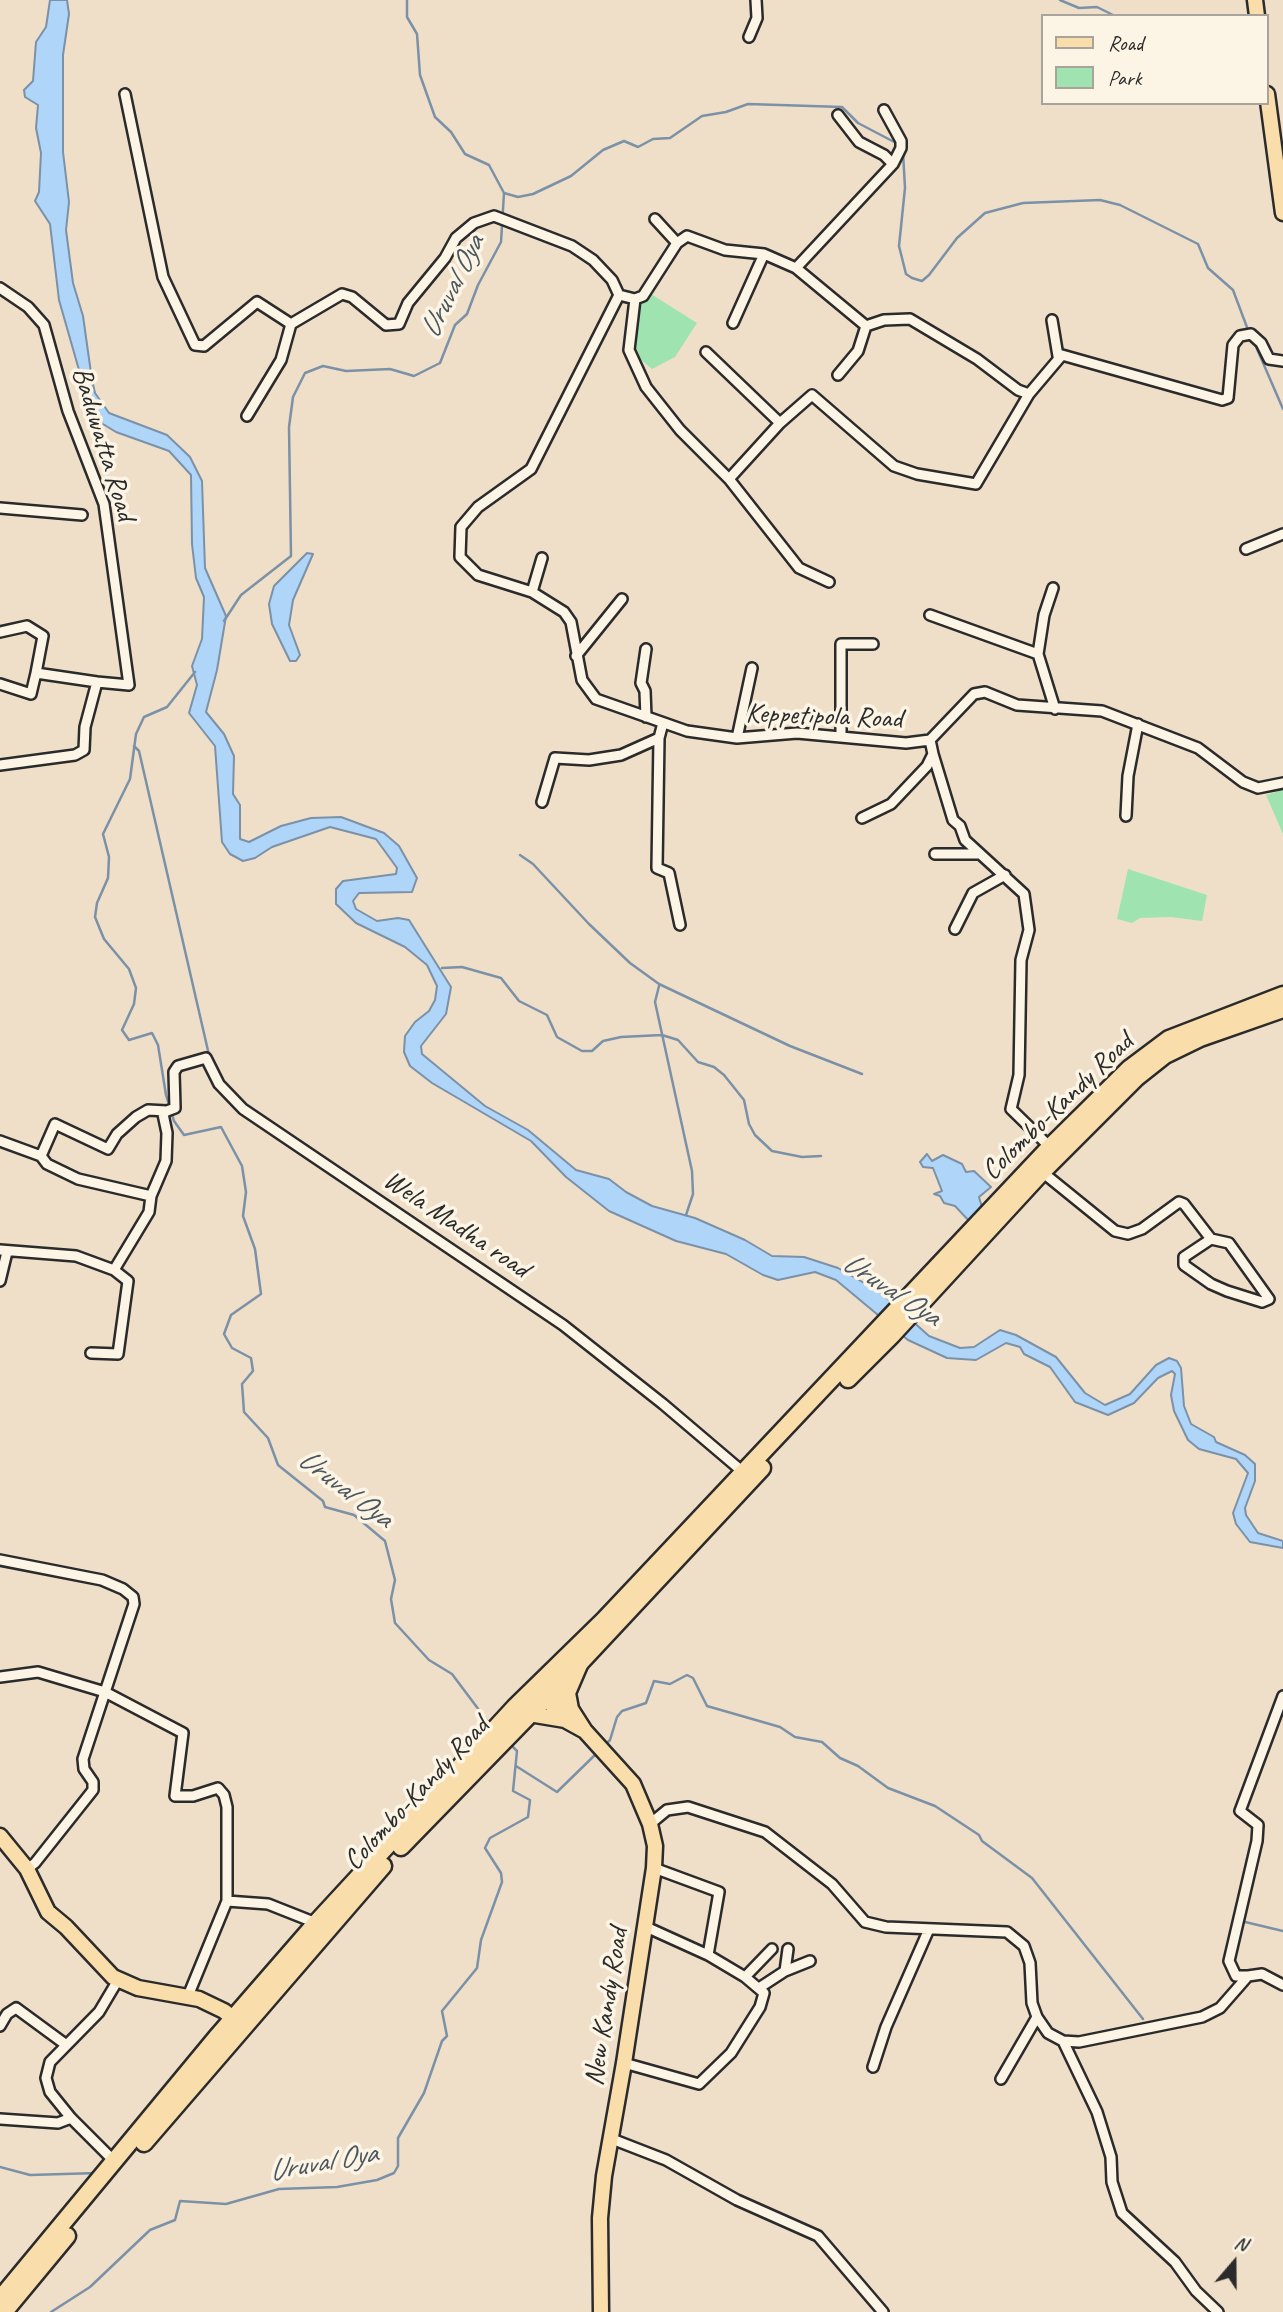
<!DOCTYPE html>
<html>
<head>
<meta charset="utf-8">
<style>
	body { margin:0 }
	#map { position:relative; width:1283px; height:2312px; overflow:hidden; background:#f0dfc8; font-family:Caveat,sans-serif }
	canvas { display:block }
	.legend { position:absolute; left:1041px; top:14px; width:228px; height:91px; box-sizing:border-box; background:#fcf5e5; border:2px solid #a8a49b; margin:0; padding:9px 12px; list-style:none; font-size:21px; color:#2b2b2b }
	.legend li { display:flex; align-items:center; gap:14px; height:35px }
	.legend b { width:35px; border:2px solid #a8a49b }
	.north { position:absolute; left:1199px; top:2228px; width:70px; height:70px; -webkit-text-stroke:5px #fcf5e5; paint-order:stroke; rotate:20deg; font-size:19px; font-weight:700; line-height:28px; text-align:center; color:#2b2b2b }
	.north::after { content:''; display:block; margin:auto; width:24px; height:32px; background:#2b2b2b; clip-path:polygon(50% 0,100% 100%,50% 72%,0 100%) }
</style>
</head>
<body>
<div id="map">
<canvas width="1283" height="2312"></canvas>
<ul class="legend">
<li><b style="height:9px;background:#f9deab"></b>Road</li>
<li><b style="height:19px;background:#9fe4b0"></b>Park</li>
</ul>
<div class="north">N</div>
</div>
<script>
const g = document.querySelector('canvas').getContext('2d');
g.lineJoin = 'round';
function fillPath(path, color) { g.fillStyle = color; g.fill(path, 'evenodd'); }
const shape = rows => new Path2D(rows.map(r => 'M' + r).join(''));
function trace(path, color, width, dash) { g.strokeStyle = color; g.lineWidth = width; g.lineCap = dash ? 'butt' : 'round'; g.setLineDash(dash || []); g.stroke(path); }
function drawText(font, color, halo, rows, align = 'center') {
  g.font = font + ' Caveat,sans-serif'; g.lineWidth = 7; g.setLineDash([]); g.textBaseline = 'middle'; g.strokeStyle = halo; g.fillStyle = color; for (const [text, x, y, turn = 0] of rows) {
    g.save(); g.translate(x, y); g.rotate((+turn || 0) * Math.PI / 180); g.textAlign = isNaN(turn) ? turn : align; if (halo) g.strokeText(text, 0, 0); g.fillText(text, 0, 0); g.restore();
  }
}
fillPath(shape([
	[651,294,697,323,675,357,652,369,629,350,635,299],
	[1283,790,1283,834,1266,795],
	[1128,869,1207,895,1202,921,1171,917,1140,918,1132,923,1117,919]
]), '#9fe4b0');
const water = shape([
	[50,0,67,0,69,14,63,55,63,152,69,202,66,230,73,283,83,316,92,380,95,393,109,413,167,435,190,457,202,481,205,568,226,616,217,670,206,712,224,734,234,756,233,794,240,805,240,839,249,842,281,826,311,818,341,817,384,833,399,846,417,878,412,892,359,893,353,901,356,909,377,921,398,918,409,920,451,987,446,1014,421,1046,422,1054,485,1106,528,1130,576,1170,609,1179,626,1192,652,1206,695,1218,745,1240,772,1256,804,1257,838,1268,880,1292,929,1336,960,1348,974,1347,1000,1330,1016,1335,1056,1357,1085,1393,1105,1405,1130,1394,1156,1365,1169,1358,1177,1361,1181,1368,1184,1406,1191,1424,1214,1437,1216,1442,1245,1455,1255,1464,1255,1481,1245,1508,1246,1515,1258,1533,1283,1541,1283,1548,1250,1542,1236,1524,1233,1513,1248,1473,1236,1459,1199,1449,1188,1440,1174,1411,1171,1395,1175,1374,1172,1371,1158,1378,1134,1403,1108,1415,1075,1402,1050,1367,1024,1354,1020,1347,1006,1343,976,1360,947,1358,908,1340,836,1280,815,1272,778,1280,763,1275,726,1254,676,1241,609,1211,566,1177,531,1141,432,1083,410,1066,404,1052,405,1036,415,1022,429,1011,435,1000,437,986,427,965,405,947,356,923,336,904,336,889,343,881,396,874,397,868,376,839,330,827,272,847,255,858,243,861,230,854,222,842,215,746,189,713,197,685,192,666,202,639,204,597,196,578,192,544,191,475,169,451,116,432,98,421,93,407,83,398,80,388,83,384,59,300,50,224,35,201,39,192,41,153,36,128,38,105,25,97,24,90,33,81,36,42,46,27,50,0],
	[307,553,313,554,293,600,289,625,300,655,296,661,290,661,272,624,269,604,274,586,307,553],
	[927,1154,932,1161,943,1155,962,1164,966,1172,974,1171,991,1187,979,1197,983,1211,971,1223,955,1206,944,1203,940,1196,934,1194,942,1191,933,1168,923,1167,920,1162,927,1154]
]);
fillPath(water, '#afd5f9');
trace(water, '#7a91a7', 2);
trace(shape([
	[407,0,407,17,417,34,420,75,435,117,451,132,465,154,489,165,504,193],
	[1060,0,1079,8,1097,7,1115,16],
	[903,152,905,188,899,246,906,274,912,278,922,281,929,275,957,238,985,213,1023,203,1100,200,1120,205,1198,244,1208,268,1233,290,1248,330],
	[1254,342,1283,409],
	[224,621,241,595,291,556,289,427,293,397,305,373,323,366,346,371,390,369,414,376,440,363,455,325,467,314,478,285,501,242,504,193,518,197,533,194,571,176,603,150,624,141,638,147,653,139,670,138,702,116,726,112,748,104,842,107,858,123,898,144],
	[195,672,167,707,144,717,136,734,130,779,103,834,109,857,108,878,97,903,95,917,104,939,129,969,136,988,134,1004,122,1030,129,1040,152,1033,158,1045,166,1095,174,1121,184,1135,221,1127,242,1166,246,1192,243,1216,255,1249,261,1294,231,1315,224,1334,232,1348,251,1358,253,1371,242,1384,244,1412,268,1438,278,1465,323,1501,325,1507,354,1515,385,1541,395,1580,391,1599,395,1623,429,1660,452,1674,491,1726],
	[134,746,139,751,209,1055],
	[520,855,533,864,589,924,630,963,659,984,790,1046,862,1074],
	[442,968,462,967,501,978,519,1001,547,1015,557,1037,582,1051,592,1051,603,1041,621,1037,662,1035,678,1040,698,1062,714,1067,724,1075,744,1100,749,1124,755,1135,772,1151,802,1157,821,1156],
	[659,986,655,1002,692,1171,693,1194,686,1215],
	[245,1105,289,1134],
	[326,1160,562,1318,622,1366],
	[604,1746,610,1740,617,1717,622,1711,646,1703,654,1681,670,1684,687,1675,693,1678,707,1706,780,1727,795,1737,822,1742,840,1758,858,1766,888,1788,935,1806,979,1835,982,1841,1032,1878,1143,2019],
	[516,1766,557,1792,597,1753],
	[1241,1921,1283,1931],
	[0,2167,30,2175,98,2173],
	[51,2312,90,2287,150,2230,175,2220,180,2201,226,2204,279,2189,337,2187,377,2180,394,2173,398,2166,398,2138,424,2093,442,2041,447,2036,442,2011,477,1968,481,1940,502,1882,501,1873,485,1848,490,1838,528,1817,530,1800,513,1791,517,1751,511,1745]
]), '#7a91a7', 2.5);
const street = shape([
	[749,37,757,18,756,0],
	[125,94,163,277,195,345,204,346,257,302,291,324],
	[838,115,859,142,884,155,893,164],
	[655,219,677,243],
	[796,268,893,164,901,148,901,141,884,110],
	[0,288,28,307,44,325,68,411,104,504,129,685,97,682],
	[635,299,629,350,646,387,680,430,729,479],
	[1052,320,1058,356],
	[733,323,764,254],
	[706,352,780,423],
	[1283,361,1269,359,1261,343,1251,334,1240,336,1233,345,1228,398,1222,400,1062,355,1029,394,1018,390,977,359,910,319,884,320,866,326,796,268,764,254,725,250,687,236,677,243,643,296,635,299,619,295,531,469,478,507,461,527,460,557,478,575,532,592,564,612,571,622,582,680,596,699,687,731,737,738,797,733,906,743,930,740,974,694,985,692,1017,705,1102,711,1198,748,1243,782,1258,788,1283,783],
	[838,375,858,351,866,326],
	[247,416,281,360,291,324,342,294,352,297,386,325,399,324,408,303,445,258,456,238,474,223,494,216,572,246,593,260,612,280,619,295],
	[0,508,82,515],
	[1246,549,1283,534],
	[829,582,799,568,729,479,780,423,812,395,894,466,917,474,976,484,1029,394],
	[1053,588,1044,615,1038,654,1055,709],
	[532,592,542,558],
	[930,615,1038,654],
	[0,632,27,626,43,636,36,673,97,682,85,727,84,750,75,755,0,765],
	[576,656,622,599],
	[0,684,31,694,36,673],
	[646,717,645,691,641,683,646,649],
	[663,723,659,738,657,868,669,873,680,925],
	[841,736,841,644,873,644],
	[737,738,752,668],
	[933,754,953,820,960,826,965,840,1024,894,1029,930,1021,960,1019,1075,1011,1109,1050,1147],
	[542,802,555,758,589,760,621,755,659,738],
	[1126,816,1128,776,1138,724],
	[862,818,891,804,927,766,933,754,930,740],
	[935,854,977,854],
	[955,929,973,893,1005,875],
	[0,1141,41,1156,47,1164,78,1179,151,1196],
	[41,1156,55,1124,108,1149,117,1134,136,1117,148,1110,167,1111,175,1108,174,1072,178,1066,206,1058,219,1084,243,1109,563,1325,663,1404,743,1472],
	[1041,1171,1115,1231,1128,1234,1142,1229,1179,1202,1184,1204,1211,1239,1229,1243,1269,1299,1262,1302,1227,1291,1211,1284,1184,1265,1184,1257,1211,1239],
	[0,1250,76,1256,114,1270,128,1281,118,1354,91,1353],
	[114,1270,149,1212,151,1196,166,1161,167,1133,163,1114,167,1111],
	[0,1281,7,1252],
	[0,1560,102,1580,123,1589,133,1597,134,1604,83,1759,84,1769,93,1782,93,1790,35,1863,27,1869],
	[0,1677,38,1672,105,1692,183,1733,175,1796,193,1796,218,1788,224,1795,227,1807,227,1901,188,1996],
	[650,1824,667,1810,688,1807,765,1832,832,1884,865,1922,886,1927,1007,1932,1024,1946,1030,1963,1032,2003,1037,2017,1048,2033,1063,2041,1079,2042,1202,2017,1220,2008,1248,1976,1262,1974,1283,1985],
	[654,1868,719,1892,708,1955],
	[227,1901,268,1904,316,1923],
	[785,1971,788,1949],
	[1248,1976,1236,1976,1229,1961,1257,1841,1258,1825,1240,1811,1283,1696],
	[745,1977,772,1949],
	[759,1988,785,1971,810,1961],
	[0,2026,7,2014,16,2008,65,2044],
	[1063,2041,1097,2112,1111,2157,1112,2182,1122,2213,1175,2262,1196,2291,1218,2312],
	[624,2063,699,2084,731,2053,760,2007,764,1993,745,1977,708,1955,644,1926],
	[873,2067,886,2027,929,1929],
	[1001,2079,1037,2017],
	[0,2119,58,2123,71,2118],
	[612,2139,666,2160,737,2200,818,2236,883,2312],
	[115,2162,71,2118,50,2092,46,2078,50,2062,99,2012,118,1980]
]);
const primary = shape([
	[1255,0,1257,16],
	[1267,94,1283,213],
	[544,1685,571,1709,585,1731,633,1784,650,1824,655,1846,654,1868,624,2063,604,2176,600,2218,601,2312],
	[546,1698,565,1720,585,1731],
	[571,1709,568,1693,580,1665],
	[529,1714,565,1720],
	[0,1836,27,1869,48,1912,66,1927,113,1977,138,1988,199,1999,224,2011,241,2025]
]);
const highway = shape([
	[848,1379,892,1335,1042,1172,1136,1078,1165,1055,1200,1038,1283,1009],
	[401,1847,580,1663,762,1468],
	[144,2143,383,1866],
	[0,2299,216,2038,316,1923,515,1707,604,1620,1050,1147,1129,1069,1169,1039,1283,995],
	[4,2312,67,2236]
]);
trace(street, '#2b2b2b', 14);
trace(primary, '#2b2b2b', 19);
trace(highway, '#2b2b2b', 21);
trace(street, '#fcf5e5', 9);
trace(primary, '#f9deab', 14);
trace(highway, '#f9deab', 16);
drawText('28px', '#2b2b2b', '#fcf5e5', [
	["Baduwatta Road",103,444,73],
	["Keppetipola Road",824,717,2],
	["Colombo-Kandy Road",1058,1107,-44],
	["Wela Madha road",456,1225,34],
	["Colombo-Kandy Road",417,1794,-47],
	["New Kandy Road",607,2007,-81]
]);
drawText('italic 30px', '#4c565e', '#fcf5e5', [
	["Uruval Oya",453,287,-64],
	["Uruval Oya",891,1290,33],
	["Uruval Oya",345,1489,37],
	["Uruval Oya",323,2163,-10]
]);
</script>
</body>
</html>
